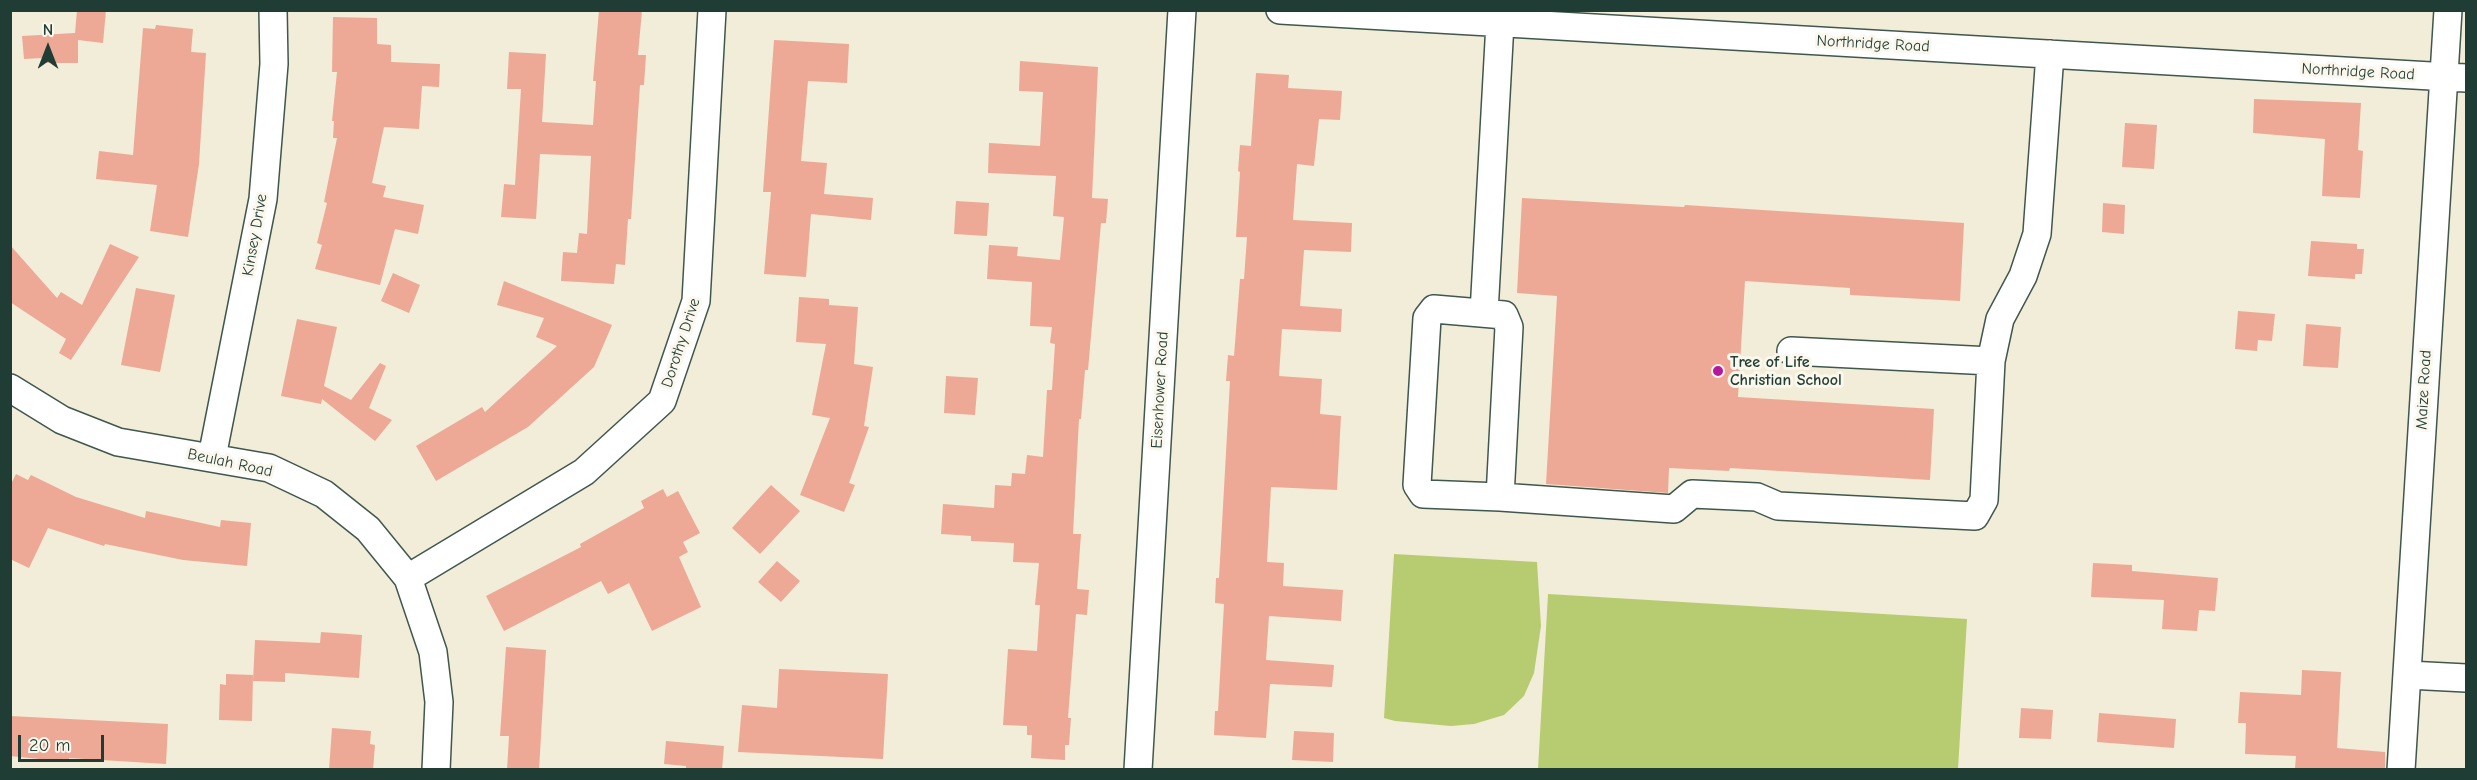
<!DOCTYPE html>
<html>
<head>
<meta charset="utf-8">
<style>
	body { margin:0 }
	#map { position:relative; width:2477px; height:780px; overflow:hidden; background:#f2edd8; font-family:"Comic Neue",sans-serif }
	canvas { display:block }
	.frame { position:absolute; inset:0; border:12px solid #1f3d34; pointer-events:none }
	.north { position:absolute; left:18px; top:18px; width:60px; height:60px; -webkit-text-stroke:4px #fbf7ec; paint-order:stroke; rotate:0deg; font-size:16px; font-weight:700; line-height:24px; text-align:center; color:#1f3d34 }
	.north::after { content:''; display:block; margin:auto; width:21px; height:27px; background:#1f3d34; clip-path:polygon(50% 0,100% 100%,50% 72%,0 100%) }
	.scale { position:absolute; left:18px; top:735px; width:86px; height:27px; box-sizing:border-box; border:3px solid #1f3d34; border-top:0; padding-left:8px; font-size:18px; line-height:21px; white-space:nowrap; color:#1f3d34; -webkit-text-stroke:4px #fbf7ec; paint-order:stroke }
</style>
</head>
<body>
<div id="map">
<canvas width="2477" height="780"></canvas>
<div class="frame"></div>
<div class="north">N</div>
<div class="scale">20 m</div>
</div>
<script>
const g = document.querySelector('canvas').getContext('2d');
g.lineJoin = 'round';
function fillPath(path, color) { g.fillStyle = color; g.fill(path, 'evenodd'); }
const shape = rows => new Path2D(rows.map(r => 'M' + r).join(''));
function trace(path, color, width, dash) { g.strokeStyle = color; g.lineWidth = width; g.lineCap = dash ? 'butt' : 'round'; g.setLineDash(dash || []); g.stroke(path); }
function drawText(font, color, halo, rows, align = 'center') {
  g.font = font + ' "Comic Neue",sans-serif'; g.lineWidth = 6; g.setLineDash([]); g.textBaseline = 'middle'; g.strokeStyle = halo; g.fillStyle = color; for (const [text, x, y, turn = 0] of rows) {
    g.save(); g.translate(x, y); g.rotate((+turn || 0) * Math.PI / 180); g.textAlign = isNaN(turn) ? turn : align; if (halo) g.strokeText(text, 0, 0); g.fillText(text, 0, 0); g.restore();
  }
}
fillPath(shape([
	[1394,554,1537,562,1541,626,1534,673,1524,696,1504,715,1474,724,1451,726,1395,721,1384,718],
	[1548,594,1967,619,1958,769,1538,769]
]), '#b7cc70');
fillPath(shape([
	[77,10,106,10,103,43,78,40,78,63,43,63,43,58,24,59,22,36,75,33],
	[599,10,642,10,638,55,646,55,644,85,640,85,631,219,628,219,625,265,616,264,614,284,561,281,563,252,577,253,579,233,587,234,591,156,540,154,536,219,501,217,504,184,515,185,521,89,507,89,509,52,546,54,542,122,593,125,596,81,593,81],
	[333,17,377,18,377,44,391,45,391,62,440,64,439,87,422,86,419,129,384,127,372,183,386,186,383,197,424,205,418,234,395,229,380,285,315,269,322,245,317,243,327,203,324,202,337,138,333,138,334,121,332,121,337,72,332,72],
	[156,25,193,29,191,52,206,53,199,164,188,237,150,231,157,185,96,179,99,151,133,155,143,28,155,29],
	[774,40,849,44,847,83,808,81,801,161,827,163,824,194,873,198,871,220,811,214,806,277,764,274,771,192,763,192],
	[1020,61,1098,67,1092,198,1108,199,1106,223,1101,223,1088,370,1085,370,1081,419,1079,419,1073,534,1081,534,1077,589,1089,590,1087,615,1076,614,1068,718,1071,718,1069,745,1065,745,1065,760,1031,758,1032,735,1027,735,1027,726,1003,725,1008,649,1037,651,1040,605,1035,605,1039,563,1013,562,1014,543,971,541,971,536,941,534,943,504,994,508,995,485,1011,486,1012,473,1025,474,1027,455,1043,457,1047,390,1052,390,1055,344,1050,343,1052,327,1030,326,1032,282,987,279,989,245,1018,247,1017,256,1060,260,1064,217,1053,216,1056,176,988,173,989,143,1040,146,1043,92,1019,91],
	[1256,73,1289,75,1288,88,1342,91,1340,120,1319,119,1314,166,1297,164,1293,220,1352,223,1351,252,1304,250,1300,306,1342,309,1341,332,1282,329,1279,376,1322,379,1320,414,1341,416,1337,490,1271,487,1267,562,1284,563,1283,586,1343,590,1341,621,1269,616,1266,660,1334,665,1332,687,1270,684,1266,738,1214,735,1215,711,1218,711,1224,604,1215,603,1216,578,1219,578,1230,381,1226,381,1228,355,1234,356,1240,279,1244,279,1247,237,1236,237,1240,172,1238,171,1240,145,1251,146],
	[2254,99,2361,103,2358,150,2363,151,2360,198,2322,196,2325,139,2253,133],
	[2125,123,2157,125,2154,169,2122,167],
	[1522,198,1684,207,1685,205,1964,223,1960,301,1850,295,1850,288,1745,281,1738,397,1934,409,1930,480,1730,468,1729,471,1669,468,1668,493,1546,484,1557,296,1517,293],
	[956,201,989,203,987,236,954,234],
	[2103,203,2125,205,2124,234,2102,232],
	[2311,241,2357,244,2357,249,2364,249,2362,274,2355,274,2355,279,2308,276],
	[110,244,139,257,71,360,59,353,66,339,10,302,10,245,57,298,61,292,82,305],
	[393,273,420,285,409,313,381,301],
	[504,281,612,325,594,367,528,427,436,481,416,446,482,407,485,412,557,346,536,337,544,318,497,305],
	[136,288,175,295,160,372,121,365],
	[799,297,829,299,829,305,858,307,854,364,873,367,864,426,869,427,849,483,855,485,844,512,800,495,830,418,812,415,826,344,796,342],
	[2238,311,2275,314,2272,341,2258,340,2257,351,2235,349],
	[297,319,337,327,324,386,351,400,380,363,386,366,369,408,392,420,375,441,322,399,321,404,281,396],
	[2306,324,2341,327,2338,368,2303,366],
	[946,376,978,378,975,415,944,413],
	[16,474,28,480,31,475,76,497,145,518,146,511,220,527,221,520,251,523,247,566,183,560,105,544,104,546,48,528,29,568,10,559,10,486],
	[771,485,800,511,760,554,732,528],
	[663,489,667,497,678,491,700,533,683,542,688,552,679,557,701,607,652,631,629,583,608,594,601,581,504,631,486,596,581,547,580,544,644,508,641,501],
	[777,561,800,581,781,602,758,582],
	[2093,563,2132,565,2132,571,2218,578,2215,611,2199,610,2197,631,2162,629,2164,600,2091,597],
	[321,632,362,635,359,678,285,673,285,682,253,681,255,640,320,643],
	[506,647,546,650,539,770,507,770,509,736,500,736],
	[779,669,888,674,883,759,738,752,742,705,777,708],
	[2302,670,2341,672,2337,748,2385,752,2385,770,2295,768,2296,756,2245,754,2246,723,2238,723,2240,692,2301,695],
	[226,674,253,675,252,721,219,720,220,684,226,685],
	[2021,708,2053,710,2051,739,2019,738],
	[2099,713,2176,719,2174,748,2097,742],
	[10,716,168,724,166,764,69,758,69,762,10,756],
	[332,728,371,731,370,744,375,745,373,770,329,770],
	[1294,731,1334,733,1333,762,1292,760],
	[666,741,724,746,722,770,686,770,686,766,664,764]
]), '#eda995');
const minor = shape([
	[1280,10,2466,78],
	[1434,309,1504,315,1509,327,1500,497,1423,494,1417,485,1427,318,1434,309],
	[1484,313,1500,23],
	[1791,351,1991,361],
	[10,388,62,420,118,442,269,468,324,494,368,529,408,578,433,652,439,702,436,770],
	[212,457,263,199,274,64,273,10],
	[1500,497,1674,509,1692,494,1757,497,1778,506,1975,516,1984,500,1991,361,2000,319,2023,276,2037,234,2050,54],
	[408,578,584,472,662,401,696,301,712,10],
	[2408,675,2466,678],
	[1138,770,1182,10],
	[2401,770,2448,10]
]);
trace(minor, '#3f574d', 30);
trace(minor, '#fff', 27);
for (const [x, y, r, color] of [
	[1718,371,6,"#b5179e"]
]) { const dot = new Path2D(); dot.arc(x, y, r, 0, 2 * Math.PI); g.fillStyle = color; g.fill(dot); trace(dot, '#fbf7ec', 2); }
drawText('16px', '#1f3d34', '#fbf7ec', [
	["Northridge Road",1873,44,3],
	["Northridge Road",2358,72,3],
	["Kinsey Drive",255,235,-80],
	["Dorothy Drive",681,343,-72],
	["Eisenhower Road",1160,390,-87],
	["Maize Road",2424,390,-87],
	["Beulah Road",230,463,12]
]);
drawText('bold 16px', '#1f3d34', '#fbf7ec', [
	["Tree of Life",1730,362],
	["Christian School",1730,380]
], 'left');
</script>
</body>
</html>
